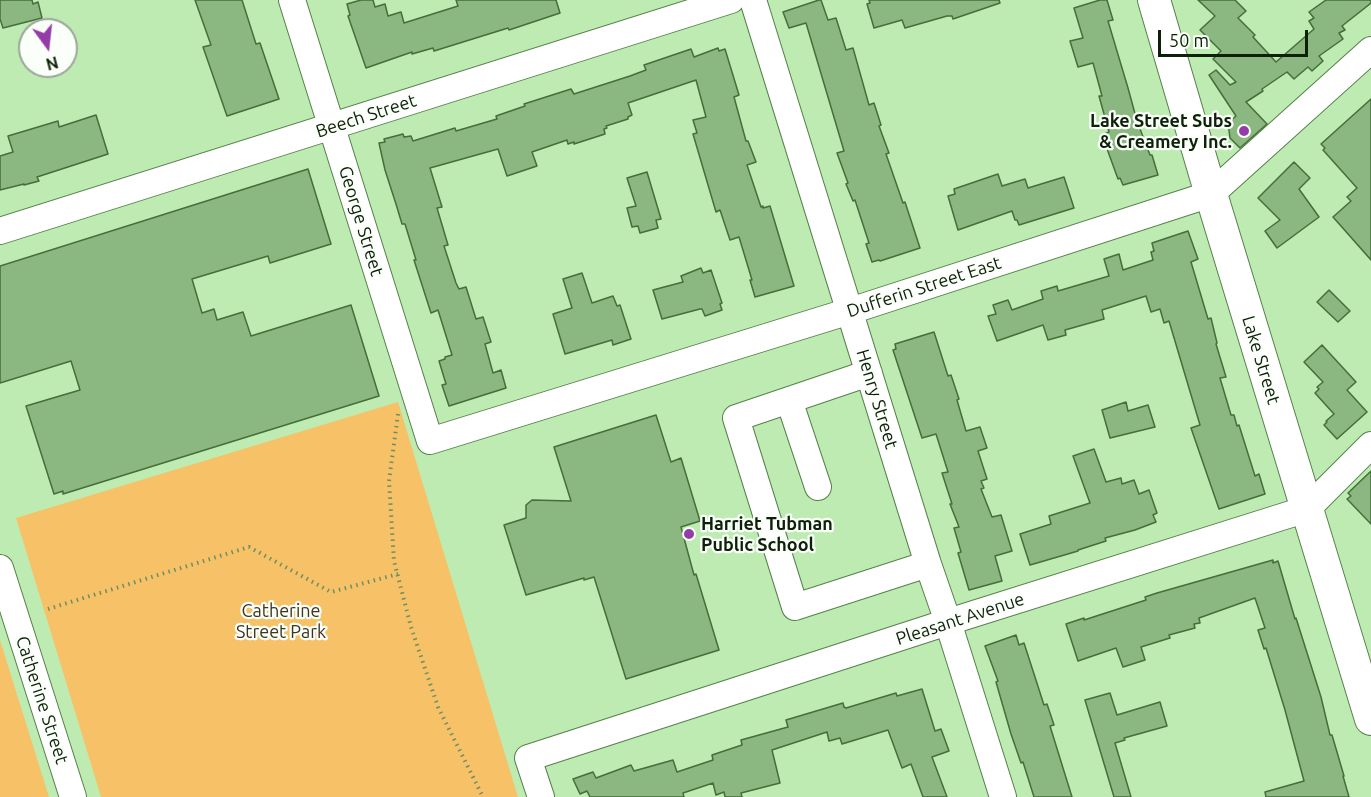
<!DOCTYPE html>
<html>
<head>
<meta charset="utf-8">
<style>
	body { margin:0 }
	#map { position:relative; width:1371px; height:797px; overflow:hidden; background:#bdebb1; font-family:Ubuntu,sans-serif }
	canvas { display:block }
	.north { position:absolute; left:18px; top:18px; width:60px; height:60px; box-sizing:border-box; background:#fafff9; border:2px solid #9ca699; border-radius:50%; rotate:165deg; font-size:16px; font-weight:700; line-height:24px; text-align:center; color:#0f200a }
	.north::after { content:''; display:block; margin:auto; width:21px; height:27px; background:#943da9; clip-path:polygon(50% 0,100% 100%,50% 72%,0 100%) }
	.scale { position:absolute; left:1158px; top:30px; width:150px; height:27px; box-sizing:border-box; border:3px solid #0f200a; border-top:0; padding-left:8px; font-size:18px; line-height:21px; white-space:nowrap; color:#0f200a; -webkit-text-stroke:4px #fafff9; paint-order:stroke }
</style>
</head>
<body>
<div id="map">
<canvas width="1371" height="797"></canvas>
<div class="north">N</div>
<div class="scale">50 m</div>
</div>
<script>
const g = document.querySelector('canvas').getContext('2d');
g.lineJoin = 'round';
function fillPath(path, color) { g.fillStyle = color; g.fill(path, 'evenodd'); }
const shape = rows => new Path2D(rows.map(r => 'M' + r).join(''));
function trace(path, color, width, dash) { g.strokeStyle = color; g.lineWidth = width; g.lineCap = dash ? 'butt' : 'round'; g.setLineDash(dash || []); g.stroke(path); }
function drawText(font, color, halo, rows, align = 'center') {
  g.font = font + ' Ubuntu,sans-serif'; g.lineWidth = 4.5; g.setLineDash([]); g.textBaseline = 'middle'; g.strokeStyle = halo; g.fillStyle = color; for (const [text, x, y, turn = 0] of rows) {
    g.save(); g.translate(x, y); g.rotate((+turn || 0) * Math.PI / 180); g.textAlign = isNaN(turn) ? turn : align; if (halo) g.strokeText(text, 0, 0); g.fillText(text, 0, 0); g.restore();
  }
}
fillPath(shape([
	[398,402,518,797,101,797,16,518],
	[0,640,49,797,0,797]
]), '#f7c267');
const building = shape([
	[0,0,32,0,33,4,38,2,42,18,3,28,0,19,0,0],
	[195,0,242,0,256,44,260,43,279,99,227,116,203,47,211,45,195,0],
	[361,0,373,0,375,7,385,4,388,16,401,12,404,23,458,6,456,0,556,0,560,13,509,30,508,28,434,51,433,48,412,54,412,52,366,68,348,16,350,15,347,4,361,0],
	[819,0,821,0,828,20,836,18,846,50,853,48,869,105,874,103,881,125,879,126,889,153,886,154,903,203,905,202,920,248,880,261,879,260,872,262,866,244,869,243,855,200,853,201,846,184,848,183,837,153,844,151,806,23,789,28,783,12,819,0],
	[869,0,999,0,1000,3,953,19,952,16,947,16,905,28,902,20,874,28,867,4,870,3,869,0],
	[1100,0,1107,0,1113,20,1108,21,1128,88,1137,121,1150,155,1152,155,1158,175,1123,185,1120,178,1118,179,1102,135,1109,132,1099,96,1102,96,1093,63,1078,67,1070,41,1083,38,1074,8,1100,0],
	[1198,0,1235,0,1246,11,1238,18,1255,35,1253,37,1276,62,1314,29,1309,21,1314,18,1309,12,1326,0,1371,0,1371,3,1342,26,1345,30,1339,33,1343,39,1319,56,1323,61,1312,71,1308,67,1294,79,1287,72,1262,89,1263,91,1246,102,1267,124,1240,148,1230,138,1228,123,1236,116,1209,75,1216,70,1230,85,1236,82,1213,59,1221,51,1200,30,1215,16,1198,0],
	[718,48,719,51,725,49,739,95,734,97,746,141,748,141,756,162,747,165,761,207,763,206,763,208,770,206,794,286,755,297,750,280,752,280,739,237,730,240,720,210,716,212,693,134,697,133,693,120,706,117,696,80,628,103,632,115,628,117,628,119,606,126,607,128,604,129,605,134,574,144,574,142,568,144,567,140,532,152,537,166,507,176,498,149,430,168,442,207,437,208,448,245,444,246,456,283,459,289,466,287,476,319,483,317,491,342,485,344,493,373,501,370,506,388,449,406,442,385,446,384,439,361,445,359,445,357,452,355,438,310,431,313,414,260,416,260,405,224,402,224,396,204,385,170,379,143,385,142,384,139,403,134,404,137,411,136,413,141,455,128,456,131,497,119,496,116,525,106,524,104,571,89,574,94,630,76,646,70,644,65,691,49,694,57,718,48],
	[1371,99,1371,260,1333,217,1351,201,1347,197,1357,188,1323,150,1325,148,1321,144,1371,99],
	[96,115,108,154,37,177,39,181,24,185,24,184,0,190,0,156,13,152,8,136,58,121,59,127,96,115],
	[1294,162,1310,178,1299,189,1319,217,1277,248,1265,231,1280,220,1258,198,1294,162],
	[308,169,331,244,270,263,268,256,192,279,202,313,214,309,217,320,243,312,251,336,351,305,379,396,63,494,63,491,54,494,26,406,80,390,71,361,0,383,0,266,308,169],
	[647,172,661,219,656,220,658,228,640,233,638,226,632,227,627,208,636,206,627,178,647,172],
	[998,174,1002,186,1025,179,1028,188,1064,177,1074,208,1019,225,1017,220,1015,220,1012,211,958,230,948,196,955,194,954,189,998,174],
	[1188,231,1198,259,1191,262,1208,319,1211,318,1217,343,1216,344,1226,377,1220,378,1231,415,1234,415,1237,426,1239,425,1255,476,1259,474,1265,494,1219,509,1191,428,1200,425,1169,321,1164,323,1160,309,1151,312,1146,296,1102,310,1104,319,1065,330,1066,335,1048,340,1043,325,997,341,988,316,996,314,993,305,1008,300,1012,310,1043,299,1041,291,1057,286,1058,291,1109,276,1104,259,1119,254,1123,270,1153,260,1151,252,1154,251,1152,243,1188,231],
	[701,268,703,273,711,270,722,303,720,304,722,310,705,316,702,309,700,309,662,319,653,290,683,282,681,276,701,268],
	[582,273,592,303,613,296,617,306,620,305,631,339,613,345,612,340,565,354,553,314,572,308,563,279,582,273],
	[1329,290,1350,311,1338,322,1317,302,1329,290],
	[934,332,948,376,951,375,959,399,957,400,966,431,980,427,987,448,978,451,987,479,981,481,984,488,981,489,992,517,1001,515,1012,551,995,556,1002,581,969,590,958,553,961,552,954,528,959,527,950,504,952,504,942,473,948,472,936,434,922,438,893,350,896,349,895,344,934,332],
	[1322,345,1356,382,1347,390,1367,412,1337,439,1324,425,1327,422,1326,421,1334,414,1315,393,1319,389,1317,387,1323,382,1304,362,1322,345],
	[1126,402,1128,411,1148,405,1155,427,1110,438,1102,410,1126,402],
	[656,415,671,462,681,458,700,521,681,527,694,575,696,574,719,650,626,679,594,577,584,580,584,578,526,595,504,525,526,518,526,505,532,500,571,501,554,447,656,415],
	[1094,449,1106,482,1121,478,1122,484,1134,480,1139,494,1149,490,1157,513,1153,515,1156,522,1135,530,1105,538,1106,541,1078,550,1078,551,1030,565,1020,534,1051,524,1049,516,1090,503,1073,456,1094,449],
	[1371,471,1371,524,1347,499,1351,496,1348,493,1371,471],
	[1273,560,1273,563,1278,561,1295,619,1296,618,1321,697,1330,735,1332,735,1344,776,1343,776,1349,797,1266,797,1265,792,1304,781,1285,710,1266,648,1264,649,1258,630,1265,628,1255,598,1199,618,1200,623,1194,624,1195,628,1169,635,1170,638,1141,647,1145,660,1123,667,1116,648,1078,661,1066,624,1084,618,1084,620,1146,600,1145,597,1157,593,1273,560],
	[1016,635,1019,645,1024,643,1044,705,1047,704,1054,725,1050,726,1072,797,1034,797,1023,762,1021,763,1011,734,996,682,998,681,985,646,1016,635],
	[922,689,935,731,941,729,949,751,932,757,947,797,923,797,911,764,902,768,888,730,842,744,840,738,829,741,827,732,772,750,780,783,741,793,742,797,725,797,724,792,716,795,713,783,683,793,684,797,590,797,587,791,580,794,573,779,593,772,596,778,631,765,634,771,673,760,677,772,713,760,712,755,742,745,741,740,788,727,786,720,843,703,844,707,846,708,896,693,897,696,922,689],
	[1110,693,1117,715,1160,702,1167,726,1124,738,1125,740,1115,743,1131,797,1114,797,1085,700,1110,693]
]);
fillPath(building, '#8bb880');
trace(building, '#456e3a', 1.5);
const minor = shape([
	[292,0,430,441,850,311,1211,194,1371,50],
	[753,0,928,564,948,622,1003,797],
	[0,231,731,0],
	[869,373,736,418,795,607,928,564],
	[789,400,818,487],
	[0,568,73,797],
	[541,797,528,758,948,622,1307,509,1371,445]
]);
const major = shape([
	[1154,0,1211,194,1371,719]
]);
trace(minor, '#56804b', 28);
trace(major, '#56804b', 34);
trace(shape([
	[398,414,389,481,394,561,411,627,438,707,483,797],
	[48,609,249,547,331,592,398,574]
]), '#6d8d64', 4, [1.5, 4.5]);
trace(minor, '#fff', 26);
trace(major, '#fff', 32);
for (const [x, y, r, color] of [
	[1244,131,6,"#943da9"],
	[689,534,6,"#943da9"]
]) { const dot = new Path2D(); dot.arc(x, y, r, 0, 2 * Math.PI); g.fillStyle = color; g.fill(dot); trace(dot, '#fafff9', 2); }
drawText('18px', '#0f200a', '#fafff9', [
	["Beech Street",366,116,-18],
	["George Street",361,221,73],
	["Dufferin Street East",924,287,-18],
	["Lake Street",1261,360,73],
	["Henry Street",877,399,73],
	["Pleasant Avenue",960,619,-18],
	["Catherine Street",42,700,72]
]);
drawText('bold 18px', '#0f200a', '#fafff9', [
	["Lake Street Subs",1232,121],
	["& Creamery Inc.",1232,142],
	["Harriet Tubman",701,524,"left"],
	["Public School",701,545,"left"]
], 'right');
drawText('18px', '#3f331f', '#fafff9', [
	["Catherine",281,611],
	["Street Park",281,632]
]);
</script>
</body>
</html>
